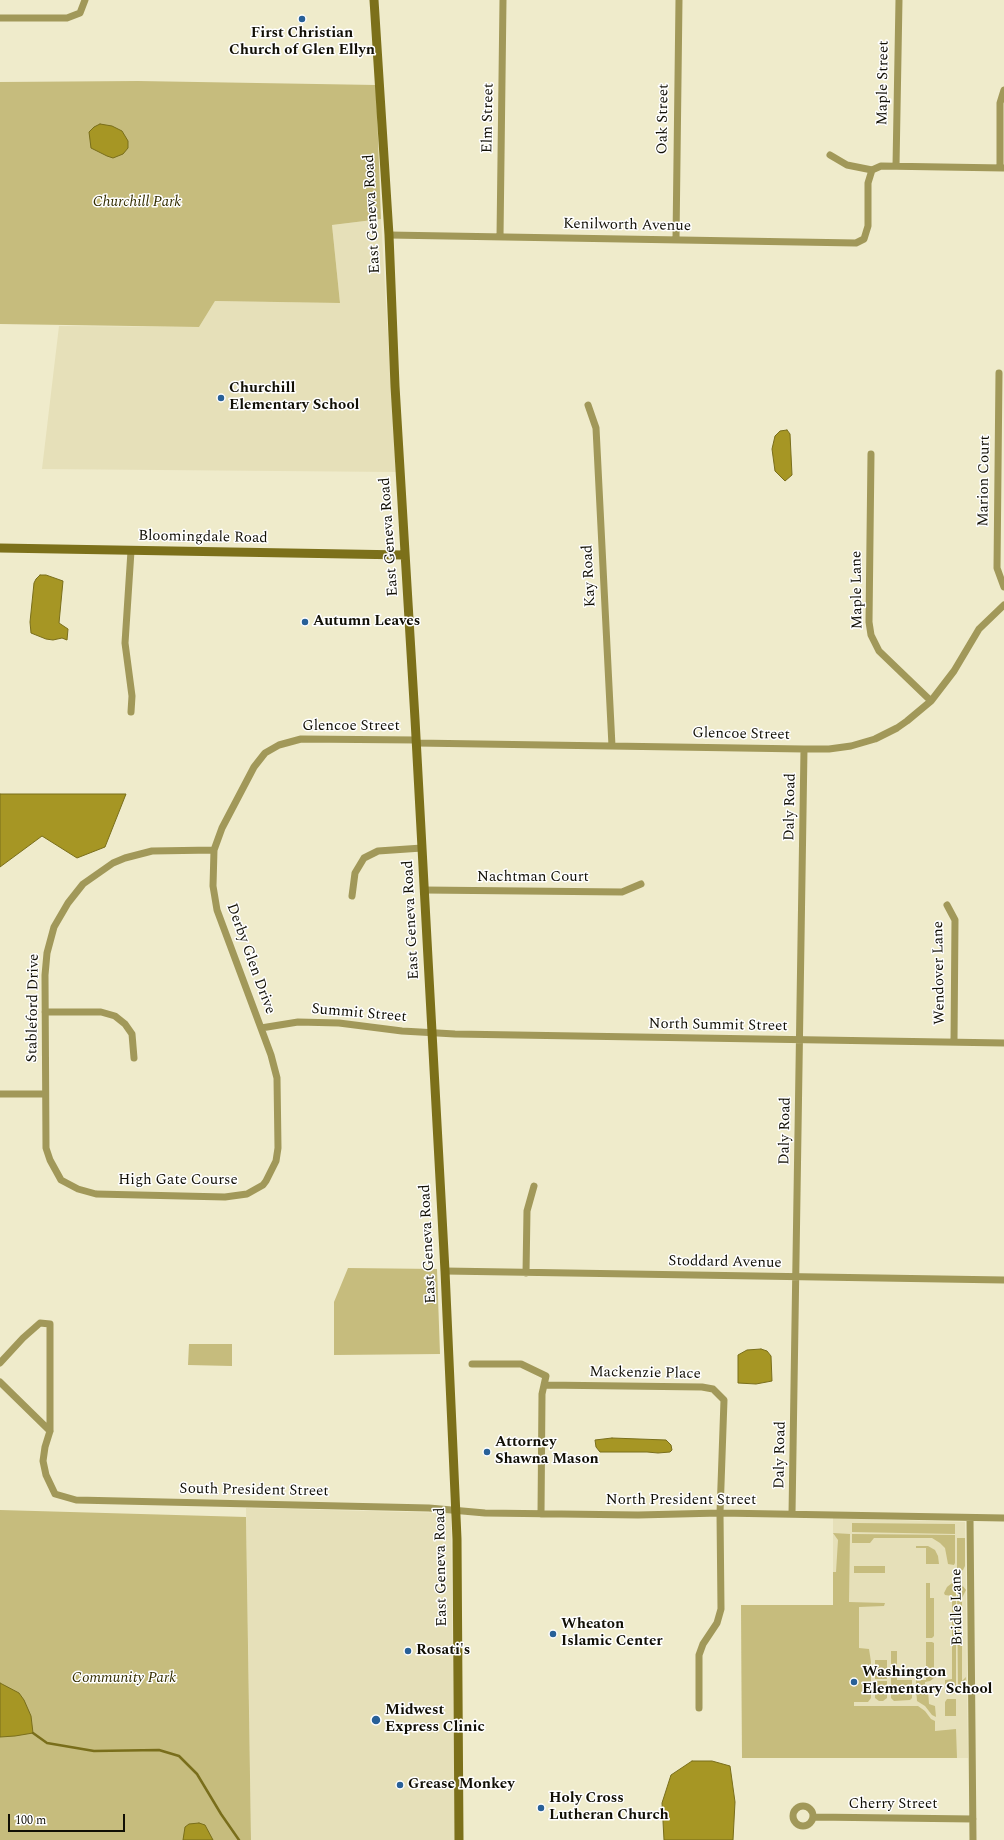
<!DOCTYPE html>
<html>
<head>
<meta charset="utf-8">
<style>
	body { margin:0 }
	#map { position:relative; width:1004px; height:1840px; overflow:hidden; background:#efebcb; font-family:Spectral,serif }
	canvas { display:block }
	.scale { position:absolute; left:8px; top:1814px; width:117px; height:18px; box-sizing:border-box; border:2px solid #110f05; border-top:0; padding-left:5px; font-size:12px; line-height:14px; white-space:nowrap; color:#110f05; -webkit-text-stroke:3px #fff; paint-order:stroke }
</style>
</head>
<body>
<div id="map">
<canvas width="1004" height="1840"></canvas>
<div class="scale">100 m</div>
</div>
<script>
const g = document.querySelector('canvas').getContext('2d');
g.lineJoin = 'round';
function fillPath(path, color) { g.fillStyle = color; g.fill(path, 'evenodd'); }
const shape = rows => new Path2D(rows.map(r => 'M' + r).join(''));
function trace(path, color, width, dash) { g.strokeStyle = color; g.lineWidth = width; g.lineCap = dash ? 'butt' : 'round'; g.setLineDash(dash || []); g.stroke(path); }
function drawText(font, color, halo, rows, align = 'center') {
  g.font = font + ' Spectral,serif'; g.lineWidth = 3; g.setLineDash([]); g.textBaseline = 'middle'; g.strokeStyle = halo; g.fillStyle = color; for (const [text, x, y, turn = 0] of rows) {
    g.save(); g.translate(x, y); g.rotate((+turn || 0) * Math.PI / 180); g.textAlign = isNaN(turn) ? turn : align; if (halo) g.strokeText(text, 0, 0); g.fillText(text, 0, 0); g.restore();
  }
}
fillPath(shape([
	[381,219,396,472,42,469,59,326,199,327,215,301,340,303,332,225],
	[246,1508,451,1513,455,1840,251,1840],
	[833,1518,965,1522,968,1758,742,1758,741,1605,833,1605]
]), '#e6e0b9');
fillPath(shape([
	[138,81,376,85,381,219,332,225,340,303,215,301,199,327,0,324,0,82],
	[348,1268,437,1269,440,1354,334,1355,334,1302],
	[189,1344,232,1344,232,1366,188,1365],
	[0,1510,246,1517,251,1840,0,1840],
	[852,1523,955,1524,955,1534,852,1532],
	[833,1533,850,1534,849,1602,885,1603,884,1606,859,1607,859,1648,869,1649,871,1662,871,1698,868,1702,854,1702,854,1706,918,1706,925,1711,931,1719,935,1721,935,1731,956,1729,957,1758,742,1758,741,1605,833,1605,833,1572,836,1572,838,1540],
	[852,1534,955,1535,955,1563,954,1565,948,1564,945,1548,940,1543,932,1538,874,1538,870,1543,852,1543],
	[957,1538,965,1538,965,1566,963,1570,957,1573],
	[916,1546,928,1546,935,1550,938,1556,939,1564,926,1564,926,1548,916,1548],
	[854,1566,885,1566,885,1573,854,1573],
	[926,1583,930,1583,930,1598,934,1598,934,1636,932,1638,926,1638],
	[952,1583,956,1583,956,1690,949,1690,945,1684,945,1680,952,1679,952,1596,945,1595,944,1593,947,1587],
	[957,1583,962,1585,966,1590,962,1598,962,1681,966,1677,965,1684,958,1689],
	[926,1642,932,1642,934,1643,934,1678,930,1681,925,1682,925,1687,916,1687,916,1680,926,1680],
	[891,1651,897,1651,897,1680,912,1680,912,1698,910,1700,894,1701,891,1698],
	[875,1660,887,1660,887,1679,875,1679],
	[875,1681,887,1681,887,1698,883,1701,879,1701,875,1698],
	[916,1690,928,1690,929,1704,935,1706,936,1717,932,1715,925,1706,917,1701],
	[947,1699,956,1699,956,1716,945,1716,945,1702]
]), '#c6bc7d');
const water = shape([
	[100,124,112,126,122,131,128,141,128,148,123,154,113,158,107,156,91,148,89,132,94,127,100,124],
	[787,430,790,434,792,475,785,481,775,471,772,449,775,436,780,431,787,430],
	[40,575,46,575,63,581,59,623,68,629,67,640,62,638,53,640,46,639,31,633,30,622,34,583,36,579,40,575],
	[0,794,126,794,105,847,77,858,42,836,0,867,0,794],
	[761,1349,767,1351,771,1356,772,1381,756,1384,738,1383,738,1355,747,1350,761,1349],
	[612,1438,666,1440,671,1445,672,1450,670,1452,658,1453,647,1452,600,1452,596,1447,595,1440,612,1438],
	[0,1683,19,1693,24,1700,31,1716,33,1733,15,1736,0,1737,0,1683],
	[692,1761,712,1761,730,1766,735,1802,733,1840,664,1840,662,1803,671,1775,692,1761],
	[199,1823,205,1825,213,1840,183,1840,185,1827,189,1824,199,1823]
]);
fillPath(water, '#a69624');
trace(water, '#796e1b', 1);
trace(shape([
	[33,1733,47,1743,94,1751,159,1750,179,1756,197,1774,221,1814,239,1840]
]), '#796e1b', 2.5);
trace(shape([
	[0,18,67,18,80,13,85,0],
	[830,155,847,165,872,170],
	[896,166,899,0],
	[1000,168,1000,103,1004,90],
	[872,170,881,166,1004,168],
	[389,235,856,243,864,239,868,226,868,183,872,170],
	[500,237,503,0],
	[676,239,679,0],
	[999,373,997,568,1004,587],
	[588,405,596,428,612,746],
	[871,454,869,622,871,635,879,651,931,701],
	[131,551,125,643,132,696,131,712],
	[416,743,804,749,829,749,851,746,875,739,897,728,907,721,931,701,954,671,979,629,1004,605],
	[214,850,152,851,125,858,113,863,83,884,68,903,54,927,47,953,45,975,46,1148,50,1160,61,1180,78,1189,96,1194,225,1197,247,1194,263,1185,266,1181,276,1161,278,1148,277,1078,271,1055,217,910,213,886,214,850,222,828,254,767,265,753,279,745,301,739,416,740],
	[424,890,622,892,641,884],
	[352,896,355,873,364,858,378,851,422,848],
	[947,905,955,920,954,1042],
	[45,1012,101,1012,115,1016,125,1024,132,1034,134,1058],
	[261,1028,298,1022,339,1023,402,1031,455,1034,1004,1043],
	[0,1094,45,1094],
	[445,1271,1004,1280],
	[526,1273,527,1211,534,1186],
	[0,1363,23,1338,40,1323,50,1324,50,1431,45,1447,43,1461,46,1475,55,1494,76,1500,429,1508,485,1513,638,1515,720,1513,1004,1518],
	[472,1364,521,1364,546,1376,542,1394,541,1514],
	[0,1382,50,1431],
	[544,1385,702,1387,713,1389,724,1400,720,1513,721,1609,717,1623,703,1644,699,1655,699,1708],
	[792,1514,804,749],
	[970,1518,973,1840],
	'793 1816a10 10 0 1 1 20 0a10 10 0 1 1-20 0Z',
	[814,1817,973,1819]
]), '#a19859', 7);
trace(shape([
	[374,0,389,235,395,386,415,719,445,1271,457,1539,459,1840],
	[0,548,405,555]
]), '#7c701a', 9);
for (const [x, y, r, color] of [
	[302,19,4,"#286098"],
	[221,398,4,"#286098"],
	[305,622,4,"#286098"],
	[487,1452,4,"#286098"],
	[553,1634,4,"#286098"],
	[408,1651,4,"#286098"],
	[854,1682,4,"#286098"],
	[376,1720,5,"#286098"],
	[400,1785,4,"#286098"],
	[541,1808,4,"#286098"]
]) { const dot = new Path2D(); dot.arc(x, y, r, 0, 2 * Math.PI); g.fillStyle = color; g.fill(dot); trace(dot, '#fff', 1.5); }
drawText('bold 15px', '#110f05', '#fff', [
	["First Christian",302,34,"center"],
	["Church of Glen Ellyn",302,51,"center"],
	["Churchill",229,389],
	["Elementary School",229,406],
	["Autumn Leaves",313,622],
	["Attorney",495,1443],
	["Shawna Mason",495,1460],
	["Wheaton",561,1625],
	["Islamic Center",561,1642],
	["Rosati's",416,1651],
	["Washington",862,1673],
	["Elementary School",862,1690],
	["Midwest",385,1711],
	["Express Clinic",385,1728],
	["Grease Monkey",408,1785],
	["Holy Cross",549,1799],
	["Lutheran Church",549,1816]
], 'left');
drawText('15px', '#110f05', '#fff', [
	["Maple Street",884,83,-89],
	["Elm Street",489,118,-89],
	["Oak Street",664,119,-89],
	["East Geneva Road",373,214,-93],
	["Kenilworth Avenue",627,226,1],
	["Marion Court",985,481,-89],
	["East Geneva Road",390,537,-94],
	["Bloomingdale Road",203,538,1],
	["Kay Road",590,576,-93],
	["Maple Lane",858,590,-91],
	["Glencoe Street",351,727],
	["Glencoe Street",741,735,1],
	["Daly Road",791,807,-89],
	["Nachtman Court",533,878],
	["East Geneva Road",412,920,-93],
	["Derby Glen Drive",250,959,70],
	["Wendover Lane",940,973,-91],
	["Stableford Drive",34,1008,-89],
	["Summit Street",359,1014,5],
	["North Summit Street",718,1026,1],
	["Daly Road",786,1131,-89],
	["High Gate Course",178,1181],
	["East Geneva Road",429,1244,-93],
	["Stoddard Avenue",725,1263,1],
	["Mackenzie Place",645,1374,1],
	["Daly Road",781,1455,-89],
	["South President Street",254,1491,1],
	["North President Street",681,1501],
	["East Geneva Road",442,1567,-91],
	["Bridle Lane",958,1607,-91],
	["Cherry Street",893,1805]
]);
drawText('italic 15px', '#342e00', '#fff', [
	["Churchill Park",137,203],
	["Community Park",124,1679]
]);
</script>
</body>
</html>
